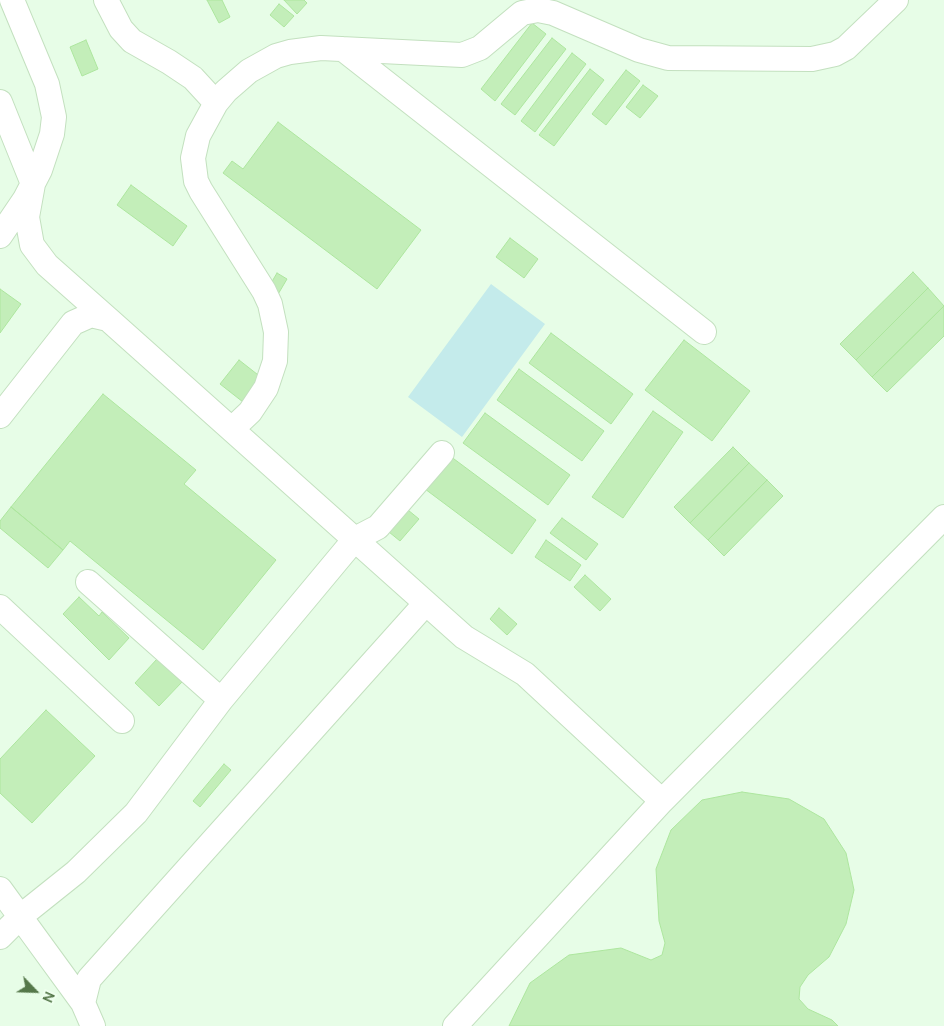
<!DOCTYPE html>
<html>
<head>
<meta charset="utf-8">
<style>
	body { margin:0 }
	#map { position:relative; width:944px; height:1026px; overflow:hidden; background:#e7fde7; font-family:Manrope,sans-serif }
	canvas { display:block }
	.north { position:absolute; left:10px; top:966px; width:50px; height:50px; -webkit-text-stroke:4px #efe; paint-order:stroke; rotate:114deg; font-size:14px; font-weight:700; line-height:20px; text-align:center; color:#55784a }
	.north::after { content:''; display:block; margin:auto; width:18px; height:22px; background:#55784a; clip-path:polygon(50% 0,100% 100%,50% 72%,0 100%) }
</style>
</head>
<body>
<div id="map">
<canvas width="944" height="1026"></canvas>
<div class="north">N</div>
</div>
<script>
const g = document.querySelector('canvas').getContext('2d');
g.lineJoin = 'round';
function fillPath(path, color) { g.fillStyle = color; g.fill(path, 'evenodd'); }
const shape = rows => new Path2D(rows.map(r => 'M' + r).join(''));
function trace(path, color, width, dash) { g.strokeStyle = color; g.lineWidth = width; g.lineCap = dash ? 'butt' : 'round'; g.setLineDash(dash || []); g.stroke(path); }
fillPath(shape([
	[491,284,545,324,462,437,408,397]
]), '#c4ebeb');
const building = shape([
	[207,0,222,0,230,17,219,23,207,0],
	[284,0,304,0,307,3,297,14,284,0],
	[279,4,294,16,284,27,270,15,279,4],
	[532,23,546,34,495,101,481,89,532,23],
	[552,38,566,49,515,115,501,104,552,38],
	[86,40,98,69,82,76,70,47,86,40],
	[572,53,586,64,535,132,521,121,572,53],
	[590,69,604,80,554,146,539,135,590,69],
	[626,70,640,81,606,125,592,114,626,70],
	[643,85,658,96,640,118,626,107,643,85],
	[278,122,421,230,377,289,223,173,232,161,243,169,278,122],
	[131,185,187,226,173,246,117,205,131,185],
	[510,238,538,259,524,278,496,257,510,238],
	[913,272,928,288,856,360,840,344,913,272],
	[277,273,287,279,277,296,267,290,277,273],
	[928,288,944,306,872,377,856,360,928,288],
	[0,289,21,304,0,333,0,289],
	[944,306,944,336,887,392,872,377,944,306],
	[551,333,633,394,611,424,529,363,551,333],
	[684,340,750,391,712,441,645,390,684,340],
	[239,360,262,378,243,402,220,384,239,360],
	[519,369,604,431,582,461,497,400,519,369],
	[103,394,196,470,184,484,276,560,203,650,70,541,63,550,11,507,103,394],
	[653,411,683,432,623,518,592,497,653,411],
	[485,413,570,475,548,505,463,443,485,413],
	[733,447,749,463,690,523,674,507,733,447],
	[450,456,536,520,512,554,425,489,450,456],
	[749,463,767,480,708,540,690,523,749,463],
	[767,480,783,496,724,556,708,540,767,480],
	[11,507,63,550,48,568,0,528,0,521,11,507],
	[408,510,419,519,400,541,389,532,408,510],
	[562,518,598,544,586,560,550,533,562,518],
	[546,540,581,565,570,581,535,557,546,540],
	[585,575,611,599,600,611,574,587,585,575],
	[79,597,99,616,102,612,129,638,109,660,63,614,79,597],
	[499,608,517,624,507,635,490,619,499,608],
	[157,659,182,682,159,706,135,683,157,659],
	[46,710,95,756,32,823,0,793,0,759,46,710],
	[224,764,231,770,200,807,193,801,224,764],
	[742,792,789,799,824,819,846,853,854,890,846,924,829,957,808,975,800,987,799,999,808,1009,832,1020,838,1026,509,1026,530,983,569,955,621,948,651,960,662,955,665,943,659,921,656,869,671,830,702,800,742,792]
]);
fillPath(building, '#c3eeb9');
trace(building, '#ade69e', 1);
const minor = shape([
	[106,0,121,29,132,41,169,62,193,78,216,103],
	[343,49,704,332],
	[0,102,33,184,27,217,32,245,47,265,108,319],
	[0,236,25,199,40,170,52,134,54,117,47,84,12,0],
	[0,416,73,323,91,315,108,319,464,637,525,674,662,801],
	[232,429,250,412,266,388,275,361,276,332,270,304,264,291,201,191,196,181,193,158,198,136,216,103,226,91,249,71,276,56,290,52,321,48,462,55,480,48,522,13,538,10,553,13,639,50,668,58,812,59,835,54,846,48,896,0],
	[88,582,221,700],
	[0,607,122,721],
	[0,889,83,1003],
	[0,937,21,916,76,872,136,813,221,700,355,539,378,527,442,453],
	[93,1026,83,1003,89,979,426,603],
	[455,1026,662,801,944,517]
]);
trace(minor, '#c3e0bf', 26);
trace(minor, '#fff', 24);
</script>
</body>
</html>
